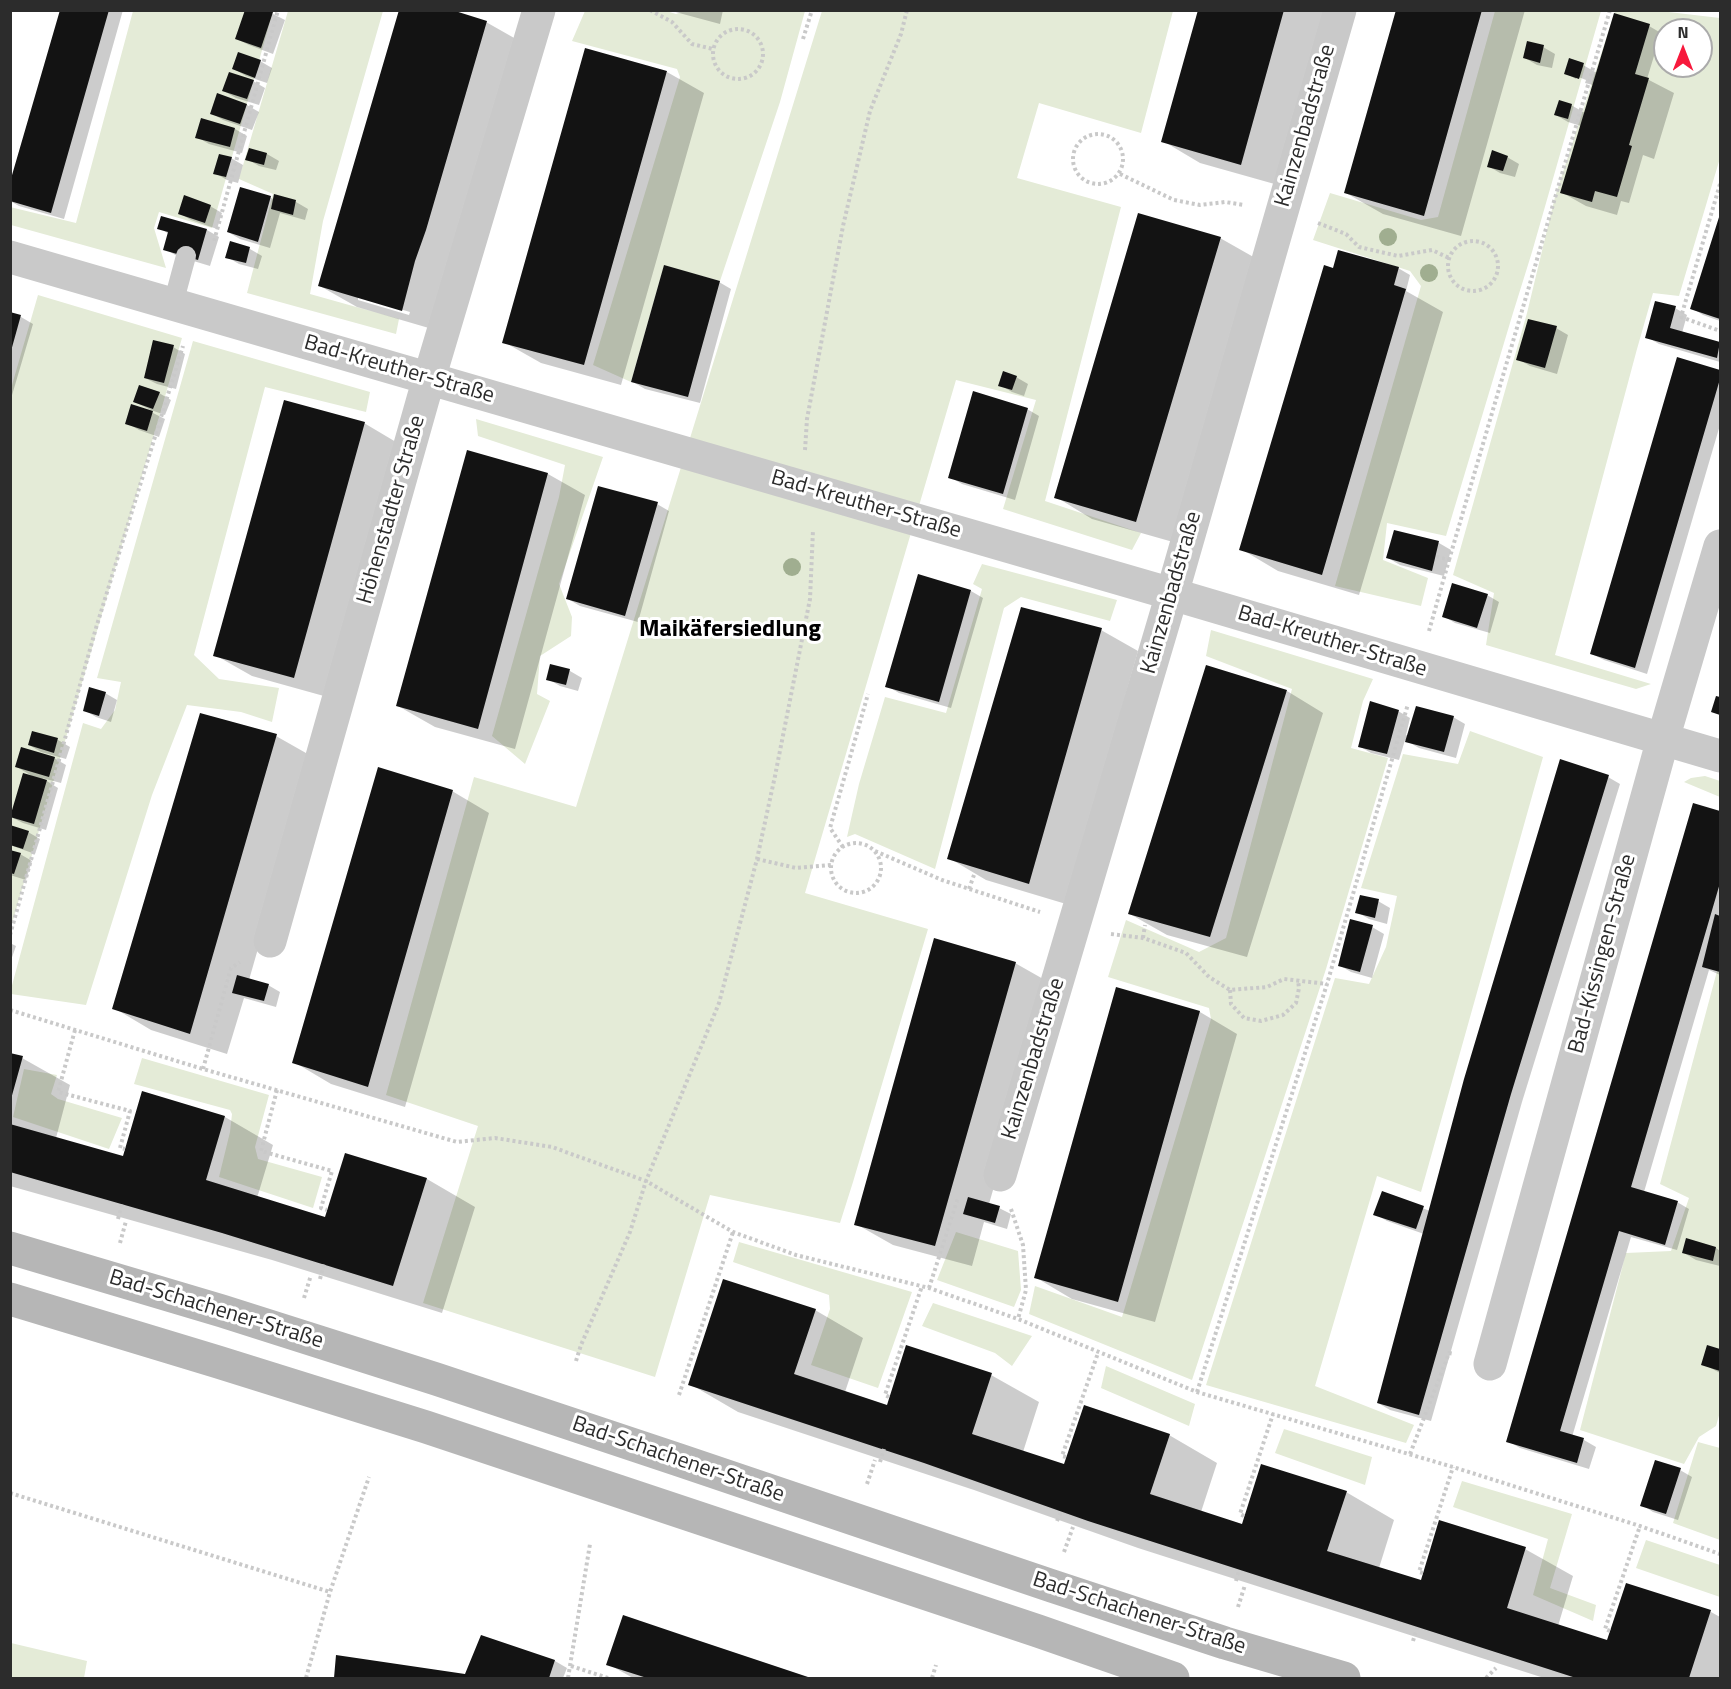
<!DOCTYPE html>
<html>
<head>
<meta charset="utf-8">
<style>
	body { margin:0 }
	#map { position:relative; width:1731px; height:1689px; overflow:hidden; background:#fff; font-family:"Titillium Web",sans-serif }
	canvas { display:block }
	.frame { position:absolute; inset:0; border:12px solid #2c2c2c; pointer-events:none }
	.north { position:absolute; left:1653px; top:18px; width:60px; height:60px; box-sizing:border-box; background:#fff; border:2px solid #ababab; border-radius:50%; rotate:0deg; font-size:16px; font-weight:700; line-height:24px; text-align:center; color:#2c2c2c }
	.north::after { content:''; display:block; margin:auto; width:21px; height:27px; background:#f7193c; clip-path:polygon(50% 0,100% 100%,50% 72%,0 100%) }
</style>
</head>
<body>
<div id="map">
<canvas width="1731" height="1689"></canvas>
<div class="frame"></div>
<div class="north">N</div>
</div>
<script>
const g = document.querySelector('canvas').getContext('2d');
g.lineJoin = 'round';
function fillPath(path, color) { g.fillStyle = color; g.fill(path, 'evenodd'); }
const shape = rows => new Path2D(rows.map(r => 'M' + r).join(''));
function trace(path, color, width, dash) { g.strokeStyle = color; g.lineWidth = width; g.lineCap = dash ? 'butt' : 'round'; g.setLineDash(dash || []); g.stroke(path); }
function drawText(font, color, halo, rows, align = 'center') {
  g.font = font + ' "Titillium Web",sans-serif'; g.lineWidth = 6; g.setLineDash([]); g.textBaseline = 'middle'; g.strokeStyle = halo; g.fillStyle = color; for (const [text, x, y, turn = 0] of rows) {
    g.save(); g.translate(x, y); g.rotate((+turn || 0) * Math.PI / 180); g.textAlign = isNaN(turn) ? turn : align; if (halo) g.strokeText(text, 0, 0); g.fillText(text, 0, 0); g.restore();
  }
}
fillPath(shape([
	[663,10,676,14,686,10,805,11,780,102,720,281,664,266,631,382,593,365,680,77,677,69,572,41,585,11],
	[133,11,273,11,212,228,159,212,154,228,166,268,11,225,10,207,76,223],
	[288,11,383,11,323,221,310,294,399,319,396,334,247,293,273,194,239,179],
	[822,11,1173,11,1141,133,1039,103,1017,178,1121,207,1045,501,1141,533,1132,550,1003,509,1036,400,956,380,805,893,928,929,853,1182,840,1223,710,1195,655,1377,423,1303,478,1126,386,1095,474,777,576,807],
	[1495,11,1601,11,1532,252,1513,313,1446,536,1387,523,1383,560,1428,578,1421,606,1335,586,1421,286,1410,271,1313,240,1330,193,1421,220,1438,217],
	[1615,11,1660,11,1720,18,1720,158,1679,296,1653,293,1637,349,1555,655,1651,684,1636,689,1486,645,1494,593,1453,575,1527,313,1555,197],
	[1665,30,1701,30,1701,66,1665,66],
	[38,295,182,338,11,927,10,392],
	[193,341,370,392,366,412,265,387,194,655,219,679,279,688,272,722,241,712,187,705,152,795,86,1005,11,994,11,989,83,723,101,729,115,710,121,682,97,678],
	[476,419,603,457,559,584,572,617,571,636,540,656,537,694,550,701,525,764,492,736,559,497,565,465,478,436],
	[982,564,1117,600,1110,621,1021,597,1004,608,935,869,855,834,847,837,859,784,885,697,946,713,982,589,973,584],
	[1211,630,1373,679,1363,701,1351,748,1388,758,1326,969,1192,1380,1029,1314,1035,1286,1122,1317,1211,1019,1209,1008,1108,977,1126,920,1199,952,1226,938,1292,689,1206,656],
	[1470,731,1543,757,1421,1192,1377,1176,1315,1386,1414,1425,1406,1443,1206,1385,1335,978,1369,984,1386,947,1397,896,1361,888,1403,754,1458,764],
	[1705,776,1720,781,1720,797,1684,782,1691,778],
	[1720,960,1720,1412,1716,1426,1699,1437,1684,1464,1580,1430,1626,1253,1671,1251,1689,1198,1660,1184],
	[142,1058,269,1095,255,1147,258,1159,322,1177,313,1208,219,1177,230,1132,232,1114,230,1110,134,1084],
	[24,1069,57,1075,51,1094,58,1099,122,1118,109,1149,13,1117],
	[956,1232,1018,1251,1021,1290,1014,1307,937,1280],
	[739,1242,912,1292,878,1388,811,1365,830,1309,829,1295,733,1262],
	[933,1303,1032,1336,1012,1366,995,1353,922,1326],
	[1106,1366,1195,1404,1189,1426,1101,1388],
	[1284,1429,1372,1457,1365,1485,1275,1453],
	[1698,1442,1720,1448,1720,1540,1673,1523],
	[1462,1481,1572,1514,1550,1588,1596,1605,1593,1621,1533,1595,1548,1539,1453,1507],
	[1646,1540,1720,1565,1720,1597,1636,1568],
	[11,1643,87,1661,84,1678,11,1678]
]), '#e4ebd7');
fillPath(shape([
	[61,10,123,10,64,219,19,206,10,201],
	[246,10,265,10,285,20,273,54,249,45,237,39],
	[668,10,723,10,720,24],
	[1200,10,1327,10,1278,185,1200,163,1163,141],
	[1398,10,1525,10,1461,236,1383,214,1346,193],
	[486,22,523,43,439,331,357,307,320,286],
	[358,297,410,312,409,315,358,300],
	[1649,26,1661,33,1647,79,1674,93,1654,159,1643,155,1629,203,1621,201,1617,215,1586,206,1561,192,1581,126,1568,122,1556,115,1571,105,1585,113,1593,85,1585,83,1586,80,1576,76,1576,79,1565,73,1583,65,1597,73],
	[1543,47,1555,54,1552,68,1537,65,1525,58],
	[260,61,272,68,267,83,246,76,234,69],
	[667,72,704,93,621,385,541,363,504,342],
	[253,81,265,88,259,105,236,98,224,91],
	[247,105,259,112,252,130,223,120,211,113],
	[235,129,247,136,242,153,209,144,197,137],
	[250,150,267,154,279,161,276,170,259,166,247,159],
	[1507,157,1519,164,1515,177,1500,173,1488,166],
	[231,158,243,165,238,183,227,180,215,173],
	[275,196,296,202,308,209,305,220,280,213,270,248,240,239,228,232,270,197,274,200],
	[210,206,222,213,217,229,191,220,179,213],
	[162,218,207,230,219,237,210,266,177,256,165,249,169,234,159,228],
	[1720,218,1720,321,1703,315,1692,308],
	[1220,238,1257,259,1173,542,1092,519,1056,497],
	[231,243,250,249,262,256,258,269,239,264,227,257],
	[1398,268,1410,275,1406,291,1443,312,1359,595,1278,571,1241,549,1335,269],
	[719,282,731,289,700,403,645,389,633,382],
	[1675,308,1687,315,1682,333,1720,344,1720,362,1659,344,1647,337],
	[10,314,21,317,33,324,10,402],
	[1556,328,1568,335,1557,374,1530,366,1518,359],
	[173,347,185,354,176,389,157,384,145,378],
	[1678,359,1720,372,1720,425,1647,674,1604,660,1592,654],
	[1016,377,1028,384,1024,396,1012,392,1000,385],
	[159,393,171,400,165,415,151,410,135,402],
	[1027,409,1039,416,1015,500,962,484,950,477],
	[151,412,165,419,159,437,139,430,127,423],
	[364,423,401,445,331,698,252,676,215,655],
	[468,452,548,474,585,495,515,749,435,727,398,706],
	[657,504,669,511,638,622,580,606,568,599],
	[1395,531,1439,543,1451,550,1444,576,1400,565,1388,558],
	[971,591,983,598,951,708,899,693,887,686],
	[1487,595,1499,602,1490,633,1455,623,1443,616],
	[1101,630,1138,651,1066,904,986,880,949,858],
	[551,666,570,671,582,678,578,691,560,686,548,679],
	[1287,691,1323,713,1247,957,1167,935,1130,914],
	[105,693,117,700,111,722,96,717,84,710],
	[1398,711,1410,718,1406,735,1409,736,1453,717,1465,724,1456,758,1419,748,1405,740,1399,760,1371,753,1359,746],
	[33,733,58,740,70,747,66,759,41,752,29,745],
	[276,736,313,757,249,980,268,985,280,992,276,1007,244,998,227,1054,151,1030,114,1008],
	[54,758,66,765,61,783,42,778,58,788,46,830,23,823,11,817,32,776,17,767],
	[1608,777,1620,784,1522,1102,1431,1421,1390,1410,1378,1403,1424,1234,1387,1221,1375,1214,1383,1193,1430,1211],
	[452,791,489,813,405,1107,331,1084,294,1062],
	[1694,805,1720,812,1720,975,1709,970,1644,1192,1677,1202,1689,1209,1677,1250,1631,1237,1572,1437,1584,1440,1596,1447,1589,1469,1520,1448,1508,1441],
	[10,826,28,832,40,839,35,854,10,845],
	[10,851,20,854,32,861,26,880,10,875],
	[1378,901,1390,908,1387,924,1369,919,1357,912],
	[1372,927,1384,934,1372,978,1351,972,1339,965],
	[10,943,16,946,10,963],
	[1015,963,1052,984,989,1204,999,1208,1011,1214,1007,1229,984,1222,972,1266,893,1245,856,1224],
	[1117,989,1200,1012,1237,1034,1155,1322,1072,1299,1035,1277],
	[10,1055,22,1058,70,1085,56,1138,124,1158,225,1117,273,1145,257,1198,326,1219,346,1155,427,1179,475,1207,442,1313,272,1260,10,1186],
	[1716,1248,1720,1251,1720,1266,1696,1260,1684,1253],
	[815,1310,863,1338,845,1392,888,1407,991,1375,1039,1402,1023,1452,1065,1466,1169,1435,1217,1463,1201,1512,1243,1526,1346,1492,1394,1520,1379,1568,1422,1582,1525,1549,1573,1576,1558,1626,1608,1642,1626,1585,1711,1612,1720,1617,1720,1678,1544,1678,1138,1548,974,1490,738,1412,690,1384],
	[1708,1347,1720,1351,1720,1373,1703,1364],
	[1680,1470,1692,1477,1678,1520,1653,1512,1642,1505],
	[624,1617,807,1678,633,1678,608,1664],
	[481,1637,555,1661,567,1668,563,1678,335,1678,338,1657,466,1676]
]), '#0003');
fillPath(shape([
	[60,10,109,10,51,213,10,201,10,182],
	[245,10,273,12,261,48,235,39],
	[399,10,452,10,487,21,426,230,415,261,402,311,318,286],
	[1198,10,1284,10,1241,165,1161,142],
	[1396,10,1482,10,1424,216,1344,193],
	[1614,13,1650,24,1635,74,1649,78,1629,145,1632,146,1617,197,1595,191,1592,202,1560,193],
	[1527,41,1544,45,1540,63,1523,58],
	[585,48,667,71,584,365,502,343],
	[238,52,261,60,255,78,232,69],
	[1569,58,1584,63,1579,79,1564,74],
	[229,72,254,80,247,99,222,91],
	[217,93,247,104,240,124,210,114],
	[1559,100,1572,104,1568,119,1554,115],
	[201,118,235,128,230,147,195,138],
	[249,148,267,153,264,165,245,160],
	[1492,150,1508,156,1503,171,1487,167],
	[219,154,232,157,226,177,213,174],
	[240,187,271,196,258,242,227,232],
	[274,194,296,200,293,215,271,209],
	[184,195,211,205,205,223,178,214],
	[1138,213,1221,237,1136,522,1054,498],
	[1720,214,1720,319,1690,309],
	[161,216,207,229,198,260,163,250,168,232,157,229],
	[230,241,250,247,246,263,225,258],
	[1338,250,1399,267,1394,285,1406,289,1322,575,1239,550,1324,265,1333,268],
	[664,265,720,281,688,397,631,382],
	[1655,301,1676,306,1670,328,1720,342,1717,358,1645,338],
	[10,312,21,315,11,351,10,351],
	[1528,319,1557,326,1545,368,1516,360],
	[153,340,174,345,164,383,144,378],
	[1677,357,1720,370,1720,379,1635,668,1590,654],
	[1003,371,1017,376,1012,390,998,386],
	[139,385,160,392,153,409,133,402],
	[973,391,1028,408,1003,494,948,478],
	[284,400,365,422,294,678,213,656],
	[131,404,153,411,147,431,125,424],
	[467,450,548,473,478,729,396,706],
	[598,486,658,502,625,616,566,599],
	[1394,530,1439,541,1432,571,1386,558],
	[918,574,971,590,939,702,885,687],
	[1452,583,1488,594,1477,628,1442,617],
	[1021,607,1102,628,1029,884,947,859],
	[550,664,570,669,566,685,546,680],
	[1206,665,1287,690,1210,937,1128,914],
	[89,687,106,692,99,716,83,711],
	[1716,696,1720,697,1720,715,1711,712],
	[1370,701,1399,710,1387,754,1358,747],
	[1416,706,1454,716,1444,752,1405,742],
	[200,713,277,734,190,1034,112,1009],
	[32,731,58,738,54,753,28,745],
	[21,747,55,757,49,777,15,767],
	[1560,759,1609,775,1511,1094,1419,1415,1377,1403,1464,1079],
	[378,767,453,790,368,1087,292,1063],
	[23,773,47,780,34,824,10,817],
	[1693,803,1720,811,1720,883,1631,1187,1678,1201,1665,1245,1619,1231,1560,1431,1584,1438,1577,1463,1506,1442],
	[10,825,29,831,23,849,10,845],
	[10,850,21,853,14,874,10,873],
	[1360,895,1379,899,1375,918,1355,913],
	[1715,914,1720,916,1720,972,1702,967],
	[1350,919,1373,925,1360,972,1338,966],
	[934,938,1016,962,935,1246,854,1225],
	[237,975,269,984,264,1001,232,993],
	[1116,987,1200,1011,1118,1302,1034,1278],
	[10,1053,23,1056,11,1099,10,1099],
	[142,1091,225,1116,206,1180,325,1217,345,1153,427,1178,393,1286,222,1233,10,1172,10,1124,123,1156],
	[1382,1191,1424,1206,1416,1229,1373,1215],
	[968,1197,1000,1206,995,1223,963,1214],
	[1686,1238,1716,1247,1713,1261,1682,1253],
	[723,1279,816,1309,794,1374,887,1405,906,1345,992,1373,972,1434,1064,1464,1084,1405,1170,1434,1150,1494,1242,1524,1261,1464,1347,1491,1327,1551,1421,1580,1439,1520,1526,1547,1507,1608,1607,1640,1626,1583,1711,1610,1689,1678,1576,1678,1088,1521,924,1463,688,1385],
	[1707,1345,1720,1349,1720,1371,1701,1365],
	[1655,1460,1681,1468,1666,1514,1640,1506],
	[623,1615,691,1638,811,1678,647,1678,606,1665],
	[481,1635,555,1660,549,1678,334,1678,336,1655,465,1674]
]), '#131313');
trace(shape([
	[650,10,672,22,692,44,713,49],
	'713 54a25 25 0 1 1 50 0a25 25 0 1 1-50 0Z',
	[803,39,812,10],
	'1073 159a25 25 0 1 1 50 0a25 25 0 1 1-50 0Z',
	[1120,174,1174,200,1200,205,1225,202,1244,205],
	[1720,184,1681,317,1720,331],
	[1318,223,1346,234,1359,247,1398,256,1432,250,1449,258],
	'1448 266a25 25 0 1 1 50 0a25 25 0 1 1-50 0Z',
	[214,241,278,10],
	[805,450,807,419,843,226,870,111,901,34,907,10],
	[1449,560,1610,10],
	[1429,631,1449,560,1435,556],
	'831 868a25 25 0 1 1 50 0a25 25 0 1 1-50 0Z',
	[843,847,830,828,868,694],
	[875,851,942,880,1040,912],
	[757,859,796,868,831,865],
	[969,889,974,875],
	[1111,934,1143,938,1186,953,1209,977,1230,990,1267,987,1284,979,1327,984],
	[10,935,96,628,183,346],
	[1143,938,1145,925],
	[1230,990,1231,1004,1244,1018,1261,1021,1283,1015,1296,1003,1299,988,1298,980],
	[10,1010,203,1069,457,1142,495,1138,552,1147,646,1181,733,1232,796,1255,929,1288,1018,1319,1197,1392,1453,1467,1640,1526,1720,1554],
	[75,1030,58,1092,130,1111,120,1148,125,1149],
	[203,1069,231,968,240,962],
	[277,1090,261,1151,332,1171,321,1208,327,1210],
	[1011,1209,1023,1245,1026,1290,1018,1319],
	[118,1219,122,1204],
	[120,1243,126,1221],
	[320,1279,324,1264],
	[929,1288,958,1198],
	[304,1298,311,1275],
	[576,1361,581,1345,630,1232,646,1181,719,1003,757,859,775,776,810,599,813,530],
	[1197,1392,1327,984,1408,704],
	[679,1395,733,1232],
	[889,1397,885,1395,922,1286],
	[1410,1454,1449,1353,1454,1354],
	[1066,1457,1062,1456,1098,1353],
	[880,1462,884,1449],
	[867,1484,875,1460],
	[10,1493,330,1592],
	[1244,1516,1240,1514,1273,1414],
	[1057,1521,1061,1512],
	[1064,1552,1073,1527],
	[1423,1573,1419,1572,1453,1467],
	[1236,1581,1239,1570],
	[1238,1607,1245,1585],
	[1610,1631,1605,1629,1640,1526],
	[1413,1641,1417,1628],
	[571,1666,608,1678],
	[306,1678,330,1592,369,1477],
	[568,1678,590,1544],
	[932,1678,936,1665],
	[1486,1678,1496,1668]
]), '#c9c9c9', 4, [3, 3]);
trace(shape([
	[173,304,186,256]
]), '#c9c9c9', 20);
trace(shape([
	[10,257,1172,594,1720,756],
	[270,941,423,399,539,10],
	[1000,1175,1172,594,1340,10],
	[1490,1364,1663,739,1720,546]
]), '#c9c9c9', 33);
trace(shape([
	[10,1248,222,1311,436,1379,679,1460,1052,1586,1225,1643,1344,1678],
	[10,1299,218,1362,426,1427,1038,1631,1173,1678]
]), '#b6b6b6', 33);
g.fillStyle = '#a0ae90';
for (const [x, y] of [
	[1388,237],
	[1429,273],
	[792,567]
]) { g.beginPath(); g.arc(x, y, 9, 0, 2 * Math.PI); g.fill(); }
drawText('22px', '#2c2c2c', '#fff', [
	["Kainzenbadstraße",1306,126,-74],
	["Bad-Kreuther-Straße",399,370,16],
	["Bad-Kreuther-Straße",866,505,16],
	["Höhenstadter Straße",392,510,-74],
	["Kainzenbadstraße",1172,593,-74],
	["Bad-Kreuther-Straße",1332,642,17],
	["Bad-Kissingen-Straße",1603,954,-75],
	["Kainzenbadstraße",1034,1059,-73],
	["Bad-Schachener-Straße",216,1310,17],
	["Bad-Schachener-Straße",678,1460,19],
	["Bad-Schachener-Straße",1139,1614,18]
]);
drawText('bold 24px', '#000', '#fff', [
	["Maikäfersiedlung",730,630]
]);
</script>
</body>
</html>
